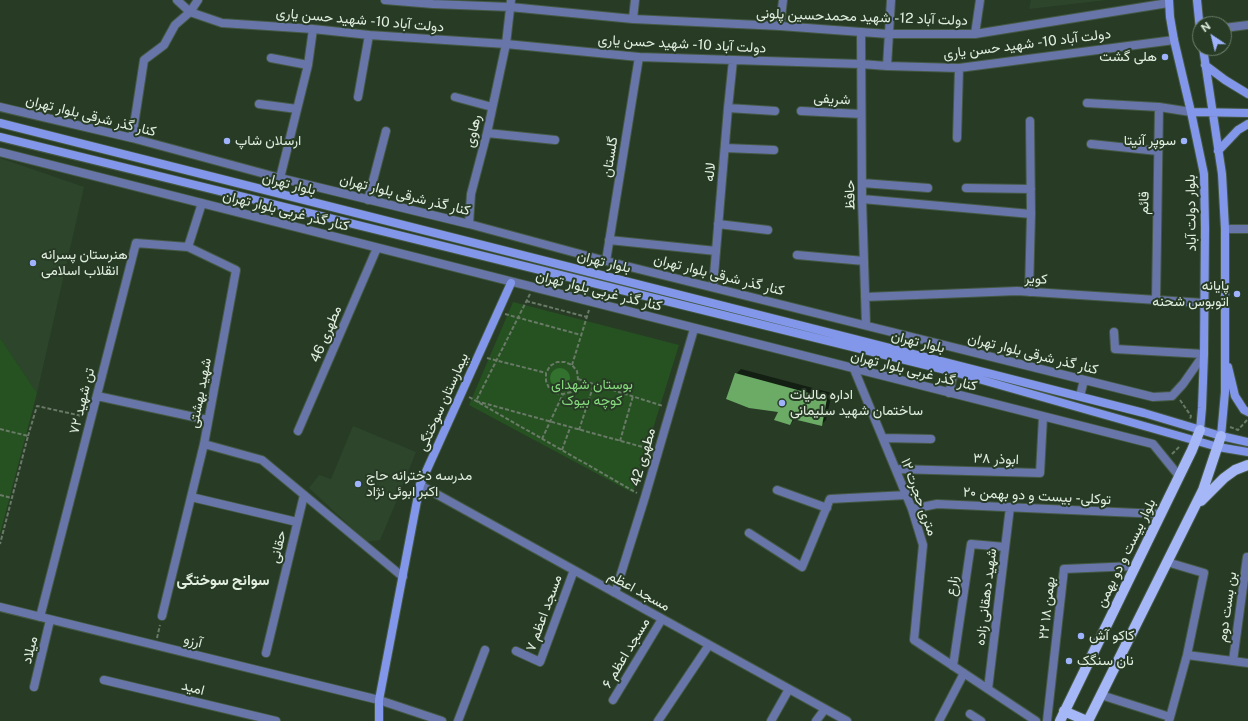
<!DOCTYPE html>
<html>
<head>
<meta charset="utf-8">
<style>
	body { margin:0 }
	#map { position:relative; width:1248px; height:721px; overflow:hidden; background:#273b25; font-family:"Public Sans",sans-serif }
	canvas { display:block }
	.north { position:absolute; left:1192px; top:16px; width:40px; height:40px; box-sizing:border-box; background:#273b25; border:1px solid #718370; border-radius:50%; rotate:325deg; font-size:11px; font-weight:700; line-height:16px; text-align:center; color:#e1eee0 }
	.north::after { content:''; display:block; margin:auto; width:14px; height:18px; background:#9fb3fd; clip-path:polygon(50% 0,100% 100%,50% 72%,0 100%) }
</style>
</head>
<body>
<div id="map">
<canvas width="1248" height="721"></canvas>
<div class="north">N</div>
</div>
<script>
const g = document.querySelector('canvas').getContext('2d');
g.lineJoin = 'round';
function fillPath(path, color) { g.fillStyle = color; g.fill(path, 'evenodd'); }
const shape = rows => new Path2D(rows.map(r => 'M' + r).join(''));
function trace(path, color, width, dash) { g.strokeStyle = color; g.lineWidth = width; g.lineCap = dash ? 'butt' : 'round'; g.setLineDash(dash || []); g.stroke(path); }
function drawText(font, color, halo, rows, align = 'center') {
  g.font = font + ' "Public Sans",Vazirmatn,sans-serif'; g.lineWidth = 4; g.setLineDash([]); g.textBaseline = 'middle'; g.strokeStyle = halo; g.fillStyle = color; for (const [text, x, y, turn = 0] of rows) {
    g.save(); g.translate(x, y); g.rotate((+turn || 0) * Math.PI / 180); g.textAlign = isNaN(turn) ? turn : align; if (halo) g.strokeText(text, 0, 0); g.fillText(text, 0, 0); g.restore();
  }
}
fillPath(shape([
	[1031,0,1106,0,1029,9],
	[0,158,84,187,37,393,0,338],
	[353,426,416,452,394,507,380,540,367,542,309,488,319,475,331,479]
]), '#2d462b');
fillPath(shape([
	[513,302,679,345,633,493,469,405],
	[0,338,37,393,0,534]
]), '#265222');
fillPath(shape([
	'550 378a10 10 0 1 1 20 0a10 10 0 1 1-20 0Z'
]), '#33722e');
fillPath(shape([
	[741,369,832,393,826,420,821,425,795,419,790,424,779,411,736,374]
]), '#0007');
fillPath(shape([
	[735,373,827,398,822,426,793,419,790,425,774,420,778,412,749,408,726,399]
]), '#6bab65');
const street = shape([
	[177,0,190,12,222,23,313,29,369,35,506,44,639,57,861,64,887,66,959,68,1174,40],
	[385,0,433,4,510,7,633,19,780,26,888,34,975,34,1168,3],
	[633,19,635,0],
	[780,26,783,0],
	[1224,28,1248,25],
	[861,32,862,199,866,325],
	[975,34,980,0],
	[271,58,308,65],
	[887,66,891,0],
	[358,97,369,35],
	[455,97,492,107],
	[1087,103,1159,107],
	[259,104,297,109],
	[0,107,132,138,280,178,469,224,606,261,1153,397,1172,396,1183,384,1204,354],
	[728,108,775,111],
	[801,111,861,114],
	[487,133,555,140],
	[132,138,144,60,164,45,175,25,190,12,198,0],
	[957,138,959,68],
	[1091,144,1158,151],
	[725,148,774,150],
	[0,152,1153,444,1179,476],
	[280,178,308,65,313,29],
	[862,183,928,188],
	[966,188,1031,189],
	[862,199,1031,214],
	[368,200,386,131],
	[469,224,471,194,487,133,506,44,511,0],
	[718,224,768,230],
	[1225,229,1248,229],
	[609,240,716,251],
	[797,255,864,261],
	[606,261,639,57],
	[713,287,728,108,733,60],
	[1029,292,1031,214,1030,121],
	[865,297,1017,291,1204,303],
	[1156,300,1159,107,1191,112],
	[1114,332,1115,349,1204,354],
	[854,369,912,509,923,545,914,640,1036,721],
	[949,393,954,372],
	[97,396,208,420],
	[1080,396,1084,380],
	[298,431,377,248],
	[883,438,931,439],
	[204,444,262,460,403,577],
	[896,469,1040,473,1043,417],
	[420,485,847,721],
	[777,490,827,508],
	[191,497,297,522],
	[912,509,937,504,1160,514],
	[749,533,802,567,830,499,907,495],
	[1167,562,1204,573,1187,655,1169,721],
	[615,593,645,497,694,329],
	[0,607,379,700,442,721],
	[162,616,204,444,236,270,188,247,202,203],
	[40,617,136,243,188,247],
	[516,651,540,662,574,570],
	[266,653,304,495],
	[1187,655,1248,663],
	[1233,661,1247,557],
	[953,666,971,544,1005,547],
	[104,680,276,721],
	[34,687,50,620],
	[988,689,1010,507],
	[1101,695,1170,717],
	[613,700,662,619],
	[970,714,981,721],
	[458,721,485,650],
	[658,721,709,645],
	[771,721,789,689],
	[816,721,825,709],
	[939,721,964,673],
	[1047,721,1064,569,1135,566]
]);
const secondary = shape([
	[1169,0,1170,17,1174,40,1191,112,1204,174,1205,228,1204,354,1202,408,1200,430],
	[1197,0,1200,30],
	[1203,48,1222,174,1225,229,1225,392,1221,436],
	[1205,65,1225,80,1248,94],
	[1191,112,1248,113],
	[0,123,858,340,1144,413,1221,436,1248,442],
	[0,137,954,372,1218,447,1248,452],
	[1218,151,1238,130,1248,124],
	[1228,367,1235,396,1244,410,1248,412],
	[379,721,379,700,420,485,511,283]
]);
const primary = shape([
	[1201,501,1224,478,1235,470,1248,465],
	[1064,711,1087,721],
	[1060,721,1192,450,1200,430],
	[1088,721,1203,490,1221,436]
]);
trace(street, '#455843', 10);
trace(secondary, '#455843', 10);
trace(primary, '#455843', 12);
trace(shape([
	[530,294,476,401,650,449],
	[526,301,587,317],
	[505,314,581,335],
	[487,358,546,373],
	[572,365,589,310],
	[578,379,663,406],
	[469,397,637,493],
	[1180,400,1191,416,1190,419],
	[1230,427,1238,430,1247,420],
	[0,429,28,436,0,544],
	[579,430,594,384],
	[28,436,37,406,82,416],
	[542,439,563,394,571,392,576,386,578,379,577,371,572,365,565,362,557,362,550,366,546,373,546,381,549,388,555,393,563,394],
	[620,441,633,396],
	[562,450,570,428],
	[1172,454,1180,446],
	[0,495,12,498],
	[157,638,160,625]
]), '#697a67', 2, [4, 2]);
trace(street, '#6775a8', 8);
trace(secondary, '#8297e9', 8);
trace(primary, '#a5b7f6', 10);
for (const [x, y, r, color] of [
	[1165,57,4,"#9fb3fd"],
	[227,141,4,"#9fb3fd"],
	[1184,141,4,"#9fb3fd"],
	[33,263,4,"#9fb3fd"],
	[1237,294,4,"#9fb3fd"],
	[782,403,4,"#9fb3fd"],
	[358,484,4,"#9fb3fd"],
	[1081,636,4,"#9fb3fd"],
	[1069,661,4,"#9fb3fd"]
]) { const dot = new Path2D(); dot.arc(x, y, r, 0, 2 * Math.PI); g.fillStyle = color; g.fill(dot); trace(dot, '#273b25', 1.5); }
drawText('14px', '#e1eee0', '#273b25', [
	["دولت آباد 12- شهید محمدحسین پلونی",862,17,2],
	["دولت آباد 10- شهید حسن یاری",360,20,5],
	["دولت آباد 10- شهید حسن یاری",682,44,3],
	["دولت آباد 10- شهید حسن یاری",1027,44,-7],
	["شریفی",832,99,3],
	["کنار گذر شرقی بلوار تهران",91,116,14],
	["رهاوی",473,131,-77],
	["گلستان",610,157,-81],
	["لاله",710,172,-85],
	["بلوار تهران",289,184,14],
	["کنار گذر شرقی بلوار تهران",405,195,14],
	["حافظ",850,195,-91],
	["قائم",1144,203,-89],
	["کنار گذر غربی بلوار تهران",286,211,14],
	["بلوار دولت آباد",1191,213,-91],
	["بلوار تهران",604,262,14],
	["کنار گذر شرقی بلوار تهران",719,275,14],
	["کویر",1036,279,3],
	["کنار گذر غربی بلوار تهران",599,291,14],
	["مطهری 46",326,334,-67],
	["بلوار تهران",918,342,14],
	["کنار گذر شرقی بلوار تهران",1033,354,14],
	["کنار گذر غربی بلوار تهران",914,371,14],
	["شهید بهشتی",200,393,-79],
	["۷۲ تن شهید",82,401,-76],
	["بیمارستان سوختگی",443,402,-66],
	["مطهری 42",643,457,-74],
	["۳۸ ابوذر",996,459,2],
	["توکلی- بیست و دو بهمن ۲۰",1037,496,3],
	["۱۲ متری حجرت",919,497,70],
	["حقانی",278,547,-77],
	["بلوار بیست و دو بهمن",1126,553,-64],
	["زارع",952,586,-82],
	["مسجد اعظم",639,591,29],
	["شهید دهقانی زاده",986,597,-83],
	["بن بست دوم",1227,607,-82],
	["۲۲ بهمن ۱۸",1047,608,-84],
	["مسجد اعظم ۷",544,613,-70],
	["آرزو",193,641,14],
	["میلاد",30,650,-76],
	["مسجد اعظم ۶",626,653,-59],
	["امید",193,688,14]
]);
drawText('14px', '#e1eee0', '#273b25', [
	["هلى گشت",1157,57,"right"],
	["ارسلان شاپ",235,141],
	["سوپر آنیتا",1176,141,"right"],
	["هنرستان پسرانه",41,255],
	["انقلاب اسلامی",41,271],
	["پایانه",1229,286,"right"],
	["اتوبوس شحنه",1229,302,"right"],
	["اداره مالیات",790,395],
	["ساختمان شهید سلیمانی",790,411],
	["مدرسه دخترانه حاج",366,476],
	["اکبر ابوئی نژاد",366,492],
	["کاکو آش",1089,636],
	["نان سنگک",1077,661]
], 'left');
drawText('14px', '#86db7e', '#273b25', [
	["بوستان شهدای",592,385],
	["کوچه بیوک",592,401]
]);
drawText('bold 15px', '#e1eee0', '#273b25', [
	["سوانح سوختگی",223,580]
]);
</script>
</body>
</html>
